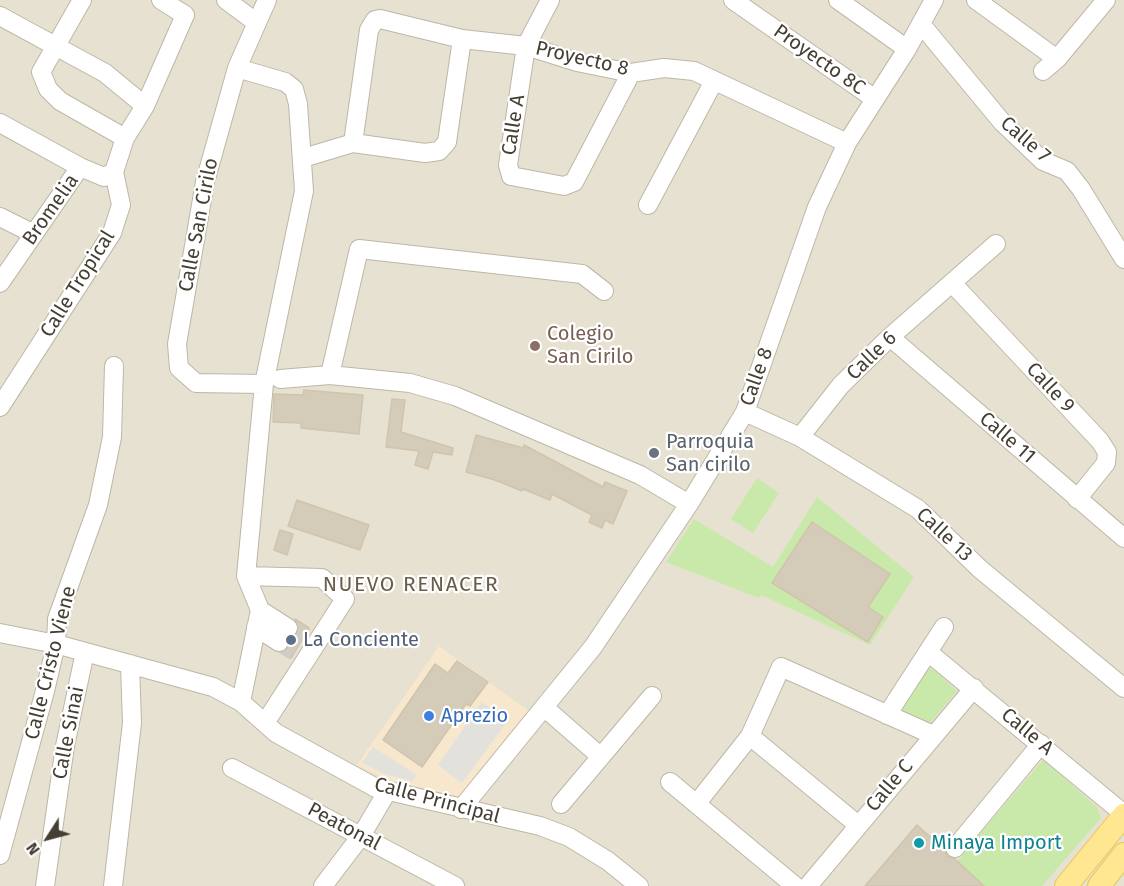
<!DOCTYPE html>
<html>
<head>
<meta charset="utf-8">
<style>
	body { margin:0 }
	#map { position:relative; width:1124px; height:886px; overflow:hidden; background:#f3efe4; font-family:"Fira Sans",sans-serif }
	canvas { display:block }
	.north { position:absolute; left:18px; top:808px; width:60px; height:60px; -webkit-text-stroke:4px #fff; paint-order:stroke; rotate:234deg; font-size:16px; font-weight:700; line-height:24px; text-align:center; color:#453f33 }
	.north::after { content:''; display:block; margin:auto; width:21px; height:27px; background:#453f33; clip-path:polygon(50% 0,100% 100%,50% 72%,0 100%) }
</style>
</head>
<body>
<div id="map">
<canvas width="1124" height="886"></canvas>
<div class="north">N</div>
</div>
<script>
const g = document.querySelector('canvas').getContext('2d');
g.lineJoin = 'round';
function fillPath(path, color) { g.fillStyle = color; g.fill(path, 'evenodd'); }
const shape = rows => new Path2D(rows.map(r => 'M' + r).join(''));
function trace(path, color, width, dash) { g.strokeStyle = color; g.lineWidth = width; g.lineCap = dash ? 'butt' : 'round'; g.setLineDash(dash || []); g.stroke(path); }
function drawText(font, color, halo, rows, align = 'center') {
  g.font = font + ' "Fira Sans",sans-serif'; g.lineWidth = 4.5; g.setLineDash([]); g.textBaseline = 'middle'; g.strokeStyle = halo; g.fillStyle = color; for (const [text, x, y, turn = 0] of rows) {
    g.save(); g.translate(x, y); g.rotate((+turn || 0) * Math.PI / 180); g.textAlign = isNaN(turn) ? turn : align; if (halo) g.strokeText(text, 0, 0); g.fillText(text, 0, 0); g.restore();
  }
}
fillPath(shape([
	[0,0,1124,0,1124,886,0,886]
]), '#e7e1d1');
fillPath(shape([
	[439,646,529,711,466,792,459,797,388,780,357,765]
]), '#f6e7cd');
fillPath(shape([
	[757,478,779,493,753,533,731,519],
	[817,497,914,577,870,645,761,595,759,598,666,562,694,519,773,567],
	[929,668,934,670,957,691,929,724,904,713,902,709],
	[1043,760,1097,807,1101,818,1042,886,984,886,957,861]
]), '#c9e9aa');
fillPath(shape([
	[482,702,508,720,462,783,438,765],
	[373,747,417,775,412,781,384,774,362,763]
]), '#e3e1dc');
const building = shape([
	[304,390,363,395,359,434,301,428,301,423,273,422,274,394,303,395,304,390],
	[392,399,405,400,401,432,453,448,452,455,433,452,428,469,415,465,419,451,386,447,392,399],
	[476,435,523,448,524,445,603,487,605,482,627,491,613,524,605,520,602,528,589,522,592,515,552,494,550,500,523,489,522,491,495,480,466,472,476,435],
	[297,500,369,525,360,550,288,526,297,500],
	[812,522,890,574,868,607,883,617,868,642,772,583,812,522],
	[280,530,293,534,287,555,274,550,280,530],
	[295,619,309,628,291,658,283,652,289,648,290,639,298,634,299,628,295,619],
	[457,661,488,682,470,706,466,704,422,767,383,740,435,664,448,673,457,661],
	[917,825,944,849,947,856,955,859,984,886,865,886,917,825]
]);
fillPath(building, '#d5cbb9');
trace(building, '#d0c4ac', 1.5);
trace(shape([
	[288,628,304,638],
	[279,642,295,652]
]), '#d0ccc1', 18, [18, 9]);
const minor = shape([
	[82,0,41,72,48,89,60,101,125,138],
	[226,0,257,23],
	[550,0,526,46,508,165,511,176,564,186,574,182,631,73],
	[733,0,875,99],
	[838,0,907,49],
	[976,0,1057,59],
	[0,16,105,73,145,106],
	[921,24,1002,122,1043,161,1067,171,1081,189,1124,259],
	[237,68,285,82,294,89,298,104,304,191,264,384,246,576,260,610,241,702],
	[1043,71,1057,59,1106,0],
	[0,123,80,167,104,177,114,172],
	[353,143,369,30,375,20,380,19,462,39,526,46,577,62,631,73,664,68,694,71,847,143],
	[303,158,353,143,425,153,439,151,447,142,462,39],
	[648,205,714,81],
	[0,217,34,234],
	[0,283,80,167],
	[952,283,1100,441,1107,452,1106,463,1077,499],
	[604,291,582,274,359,249,330,375,410,383,455,396,640,475,689,504],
	[890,337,1124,538],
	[280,379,330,375],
	[264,384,196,383,179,368,177,344,205,182,237,68,267,0],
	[0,407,112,233,121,205,114,172,125,138,145,106,185,15,161,0],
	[745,412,800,437,918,509,980,569,1124,688],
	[800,437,841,385,890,337,996,244],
	[246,576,322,578,345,599,265,723],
	[260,610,288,628],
	[256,627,279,642],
	[0,633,56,644,213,687,241,702,276,733,376,788,540,826,569,837,608,861,639,886],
	[928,652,1124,814],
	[545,708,600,756],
	[887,715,944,627],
	[750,736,858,825],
	[232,768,455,886],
	[670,782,795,886],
	[697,803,750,736,781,667,933,735],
	[561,804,652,696],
	[461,809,593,647,689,504,745,412,817,207,847,143,907,49,934,0],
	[955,848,1041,744],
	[0,855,45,691,56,644,57,619,98,505,112,437,114,366],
	[45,886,65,746,85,652],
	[113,886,132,723,130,664],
	[323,886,361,836,387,792],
	[808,886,974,688]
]);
const major = shape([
	[1066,886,1124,815],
	[1099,886,1124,854]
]);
trace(minor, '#beb7a6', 20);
trace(major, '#e9c65c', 24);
trace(minor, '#fff', 18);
trace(major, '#ffe690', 22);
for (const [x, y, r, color] of [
	[535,346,6,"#8d6e63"],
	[654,453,6,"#6b7280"],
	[291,640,6,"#5c6f8a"],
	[429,716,6,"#3f7fe0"],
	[919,843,6,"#0f9aa8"]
]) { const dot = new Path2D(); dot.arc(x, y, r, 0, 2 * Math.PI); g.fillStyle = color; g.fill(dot); trace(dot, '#fff', 2); }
drawText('20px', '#453f33', '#fff', [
	["Proyecto 8",582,59,13],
	["Proyecto 8C",819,60,35],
	["Calle A",514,125,-81],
	["Calle 7",1025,140,41],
	["Bromelia",51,210,-55],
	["Calle San Cirilo",199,225,-79],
	["Calle Tropical",78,284,-58],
	["Calle 6",872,356,-44],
	["Calle 8",757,377,-70],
	["Calle 9",1050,388,47],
	["Calle 11",1007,438,41],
	["Calle 13",944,535,43],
	["Calle Cristo Viene",51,663,-76],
	["Calle A",1027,732,40],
	["Calle Sinai",69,733,-79],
	["Calle C",890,786,-50],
	["Calle Principal",437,801,15],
	["Peatonal",344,827,28]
]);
drawText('20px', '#785e54', '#fff', [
	["Colegio",547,334],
	["San Cirilo",547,357]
], 'left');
drawText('20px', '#5b616d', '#fff', [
	["Parroquia",666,442],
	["San cirilo",666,465]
], 'left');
drawText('20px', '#4e5e75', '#fff', [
	["La Conciente",303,640]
], 'left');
drawText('20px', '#366cbe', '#fff', [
	["Aprezio",441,716]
], 'left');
drawText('20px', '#0d838f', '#fff', [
	["Minaya Import",931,843]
], 'left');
g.letterSpacing = '1.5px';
drawText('21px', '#685e4a', '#fff', [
	["NUEVO RENACER",411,585]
]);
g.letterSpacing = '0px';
</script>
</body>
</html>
